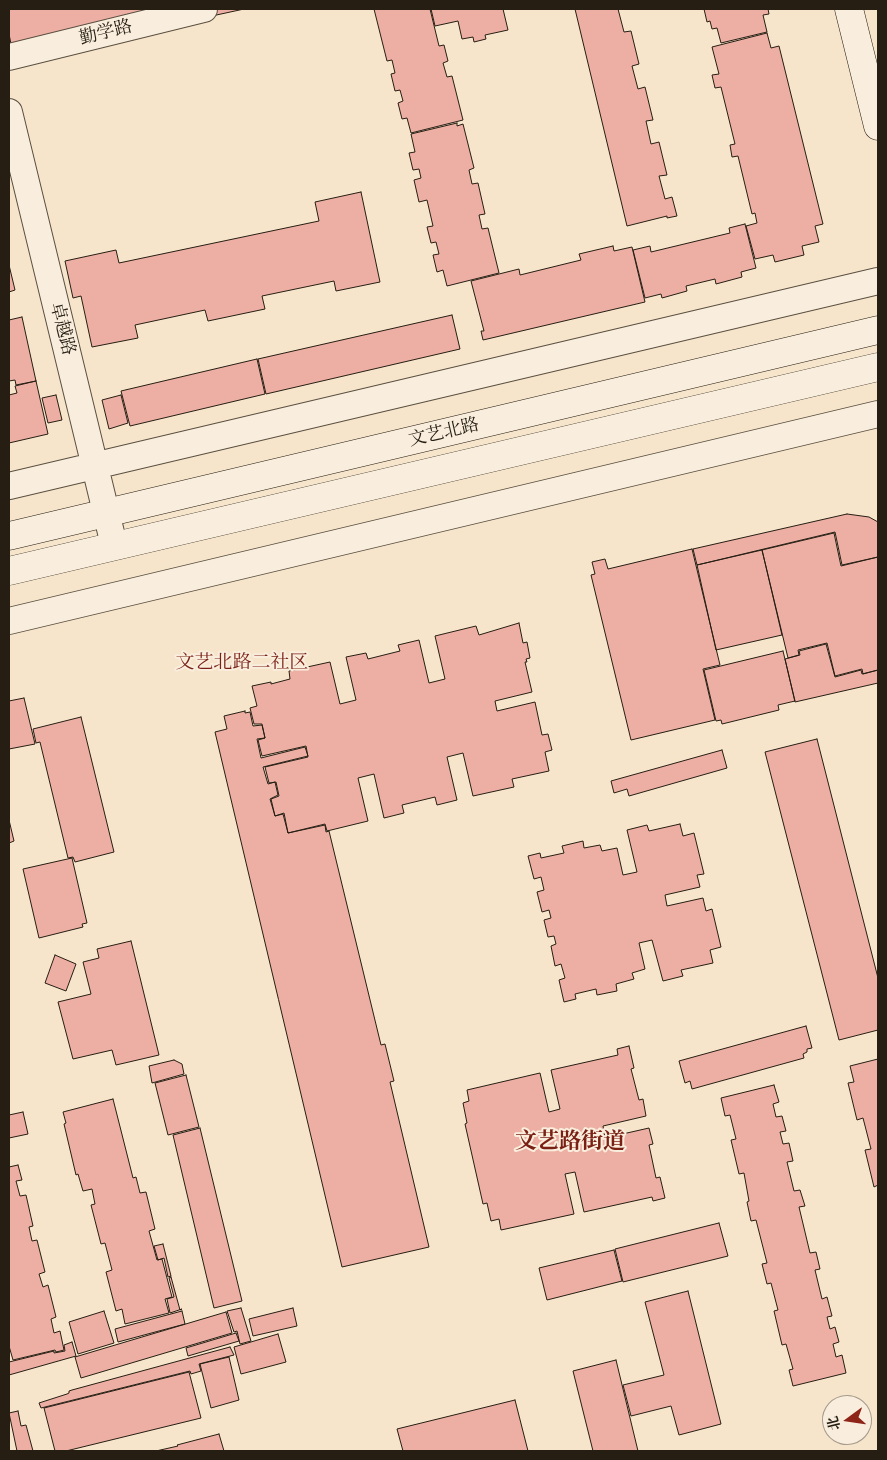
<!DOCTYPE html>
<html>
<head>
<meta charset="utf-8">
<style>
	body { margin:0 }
	#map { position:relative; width:887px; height:1460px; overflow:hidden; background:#f6e5ca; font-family:"Gentium Book Plus","Noto Serif SC",serif }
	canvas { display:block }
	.frame { position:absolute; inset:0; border:10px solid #261d13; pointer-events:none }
	.north { position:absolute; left:822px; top:1395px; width:50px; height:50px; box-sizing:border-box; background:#f9eedd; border:1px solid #a59a8c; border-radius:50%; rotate:256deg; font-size:14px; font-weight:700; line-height:20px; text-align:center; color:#261d13 }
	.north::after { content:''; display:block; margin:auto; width:18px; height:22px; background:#8f2418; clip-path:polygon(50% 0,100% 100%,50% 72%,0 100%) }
</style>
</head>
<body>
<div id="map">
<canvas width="887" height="1460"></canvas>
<div class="frame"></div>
<div class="north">北</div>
</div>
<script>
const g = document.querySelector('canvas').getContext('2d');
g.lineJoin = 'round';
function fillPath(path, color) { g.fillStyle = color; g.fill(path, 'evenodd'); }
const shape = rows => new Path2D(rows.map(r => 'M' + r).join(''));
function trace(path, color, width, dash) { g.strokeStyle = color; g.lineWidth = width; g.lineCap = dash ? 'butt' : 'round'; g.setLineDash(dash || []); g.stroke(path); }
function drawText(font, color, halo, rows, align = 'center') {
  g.font = font + ' "Gentium Book Plus","Noto Serif SC",serif'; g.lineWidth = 4; g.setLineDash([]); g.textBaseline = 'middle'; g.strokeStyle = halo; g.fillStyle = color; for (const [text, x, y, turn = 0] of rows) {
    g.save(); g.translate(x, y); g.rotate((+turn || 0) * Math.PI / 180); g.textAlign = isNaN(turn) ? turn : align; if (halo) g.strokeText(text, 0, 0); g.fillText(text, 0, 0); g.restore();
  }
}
const building = shape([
	[9,9,244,9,14,59,9,34,9,9],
	[374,9,430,9,439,46,444,45,448,61,443,63,447,77,452,76,463,120,411,133,407,118,402,119,398,103,403,101,400,90,395,91,391,74,395,73,392,60,387,61,374,9],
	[431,9,503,9,508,30,485,35,486,39,474,42,473,37,462,39,458,21,435,26,431,9],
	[575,9,618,9,624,32,631,31,639,64,632,66,638,89,645,87,653,120,646,121,651,144,659,142,667,175,659,176,665,199,672,197,677,216,667,218,667,216,627,226,575,9],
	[704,9,768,9,769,14,763,15,767,32,721,43,717,28,712,29,710,21,707,22,704,9],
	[767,33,771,48,779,46,823,224,815,226,819,242,802,246,804,255,775,262,773,255,755,259,746,226,757,223,755,213,752,214,738,156,732,157,730,145,735,144,721,87,715,88,712,75,719,74,712,47,767,33],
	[457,123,457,126,463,124,474,168,469,170,472,184,478,183,485,214,479,215,482,229,488,228,499,273,447,286,443,270,437,272,433,255,439,254,436,242,431,243,427,227,433,226,427,200,419,202,414,180,421,178,419,169,413,170,409,153,415,152,411,134,457,123],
	[361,192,380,282,336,291,334,281,262,296,265,309,208,321,205,310,135,325,138,338,92,347,81,296,73,298,65,261,116,250,119,263,319,221,315,202,361,192],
	[745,224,756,268,741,272,742,277,716,284,715,279,686,286,687,291,662,298,661,294,645,298,633,250,650,246,651,252,730,233,729,228,745,224],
	[613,246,614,251,632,247,645,302,483,340,481,331,484,331,471,281,519,269,520,275,581,260,579,254,613,246],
	[9,265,15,290,9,292,9,265],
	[452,315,460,349,266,394,258,359,452,315],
	[22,317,36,381,16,385,15,380,9,381,9,320,22,317],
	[257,359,265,394,130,426,121,391,257,359],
	[36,381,48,434,9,443,9,395,17,393,15,386,36,381],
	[56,395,62,420,48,423,42,398,56,395],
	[121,395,128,423,109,429,102,400,121,395],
	[847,514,869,517,878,522,878,557,842,565,835,532,697,565,693,549,847,514],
	[834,533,841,566,878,557,878,670,863,674,862,669,835,676,827,643,798,650,799,655,788,658,762,550,834,533],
	[692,549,720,665,703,669,715,720,631,740,591,575,595,574,592,562,605,559,608,569,692,549],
	[762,550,782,635,716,650,697,565,762,550],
	[519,623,523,643,527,642,530,658,526,659,527,662,525,662,532,692,495,701,497,711,535,702,542,735,548,734,552,750,545,752,549,771,512,779,514,787,473,796,463,753,447,757,457,800,437,805,435,797,402,805,404,813,384,818,374,774,358,778,368,821,327,831,325,824,288,833,284,813,275,816,271,799,279,796,276,782,269,783,265,767,308,757,306,746,262,756,258,740,265,738,262,724,254,724,250,708,257,706,252,686,271,682,271,684,290,679,289,671,330,662,340,704,356,700,346,657,366,653,368,659,400,651,398,645,419,640,429,683,445,679,435,636,476,626,479,635,519,623],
	[826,644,835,677,861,670,862,674,878,670,878,683,795,702,785,659,800,655,799,651,826,644],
	[783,651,795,701,778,705,779,710,722,724,721,720,716,721,704,670,783,651],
	[24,698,35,744,9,749,9,701,24,698],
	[245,711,245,713,250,712,253,726,262,725,265,738,257,739,261,758,305,747,308,756,263,767,268,784,275,782,278,795,270,799,275,816,283,814,288,833,325,825,326,832,329,831,381,1045,385,1044,394,1081,390,1082,429,1247,342,1267,215,732,227,729,224,716,245,711],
	[81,717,114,852,75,862,73,857,68,858,40,742,36,743,33,729,81,717],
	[817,739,878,978,878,1030,839,1040,765,752,817,739],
	[722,750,727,768,629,796,627,789,614,793,611,781,722,750],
	[9,820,14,841,9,843,9,820],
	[680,824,683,836,694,833,704,874,697,875,700,887,665,895,667,906,703,898,706,911,712,909,721,947,710,950,713,963,681,970,683,976,663,981,652,940,639,943,645,969,632,973,634,979,616,984,617,991,597,995,596,989,575,994,576,999,564,1002,559,980,565,978,561,964,555,966,551,946,556,944,554,936,548,937,544,920,551,918,549,910,542,912,537,892,544,890,541,877,534,879,528,856,540,853,541,858,564,853,562,846,583,841,584,848,600,845,602,851,617,848,623,875,637,872,627,830,647,825,649,831,680,824],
	[72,858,87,923,82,924,83,927,39,938,23,869,72,858],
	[131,941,159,1055,116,1065,112,1050,73,1059,58,1002,91,994,83,962,99,958,97,949,131,941],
	[55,955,76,964,66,991,45,983,55,955],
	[806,1026,812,1048,807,1049,807,1052,803,1054,804,1058,692,1089,690,1081,685,1083,679,1061,806,1026],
	[629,1046,634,1068,631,1069,639,1100,643,1099,646,1116,603,1126,605,1138,649,1128,653,1144,649,1145,656,1178,660,1177,665,1198,653,1201,652,1197,584,1212,575,1172,565,1174,574,1214,501,1230,499,1219,491,1221,487,1203,483,1204,465,1124,467,1123,463,1103,469,1101,467,1090,540,1073,549,1112,560,1109,551,1070,618,1055,617,1049,629,1046],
	[878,1059,878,1185,874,1187,865,1150,871,1149,863,1118,857,1120,848,1083,854,1082,850,1066,878,1059],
	[174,1060,182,1064,184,1074,152,1083,149,1066,174,1060],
	[186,1075,199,1127,168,1135,155,1083,186,1075],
	[774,1085,779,1102,773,1104,776,1117,782,1116,786,1131,780,1132,783,1144,789,1143,793,1161,787,1162,794,1191,800,1190,805,1206,799,1207,810,1253,816,1252,820,1269,815,1270,822,1299,827,1297,832,1316,827,1317,830,1329,835,1327,839,1342,833,1344,836,1357,842,1355,846,1373,793,1386,789,1370,793,1369,786,1344,782,1345,774,1311,778,1310,771,1283,767,1284,762,1264,767,1263,756,1220,751,1221,747,1202,749,1201,744,1173,739,1174,731,1140,736,1139,730,1115,725,1116,721,1098,774,1085],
	[113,1099,133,1178,136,1177,140,1193,146,1192,155,1229,149,1231,157,1260,162,1259,172,1297,165,1299,169,1313,125,1324,122,1309,116,1311,106,1272,112,1270,105,1243,101,1244,91,1205,95,1204,92,1189,83,1191,78,1174,76,1175,64,1124,66,1123,63,1112,113,1099],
	[23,1112,28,1134,9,1138,9,1115,23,1112],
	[200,1128,242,1301,214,1308,173,1135,200,1128],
	[18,1165,22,1180,16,1181,20,1196,26,1195,33,1226,29,1227,32,1241,37,1240,45,1272,39,1274,43,1287,48,1285,56,1317,51,1319,54,1333,60,1331,64,1350,56,1352,55,1350,13,1360,9,1346,9,1167,18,1165],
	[719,1223,728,1256,623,1282,615,1249,719,1223],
	[163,1244,171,1276,168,1277,164,1258,158,1260,154,1246,163,1244],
	[614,1250,622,1281,547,1300,539,1268,614,1250],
	[171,1277,180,1310,182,1309,170,1313,167,1299,174,1297,169,1278,171,1277],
	[688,1291,721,1424,679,1435,671,1406,631,1416,623,1385,664,1375,645,1302,688,1291],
	[241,1308,251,1341,240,1344,237,1331,234,1332,227,1311,241,1308],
	[293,1308,297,1326,253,1336,249,1319,293,1308],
	[104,1311,114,1343,78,1354,69,1322,104,1311],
	[182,1311,185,1324,118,1342,115,1329,182,1311],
	[226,1312,232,1333,81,1378,75,1357,226,1312],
	[236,1333,239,1341,188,1356,186,1348,236,1333],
	[278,1334,286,1362,241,1374,234,1347,278,1334],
	[72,1342,76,1356,9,1375,9,1362,54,1351,54,1353,65,1351,64,1345,72,1342],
	[230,1347,234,1355,199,1364,201,1371,191,1374,190,1371,41,1408,39,1403,67,1394,69,1393,69,1391,72,1390,230,1347],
	[229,1357,239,1400,211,1408,200,1364,229,1357],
	[616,1360,638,1451,593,1451,573,1371,616,1360],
	[189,1372,201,1418,66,1451,55,1451,44,1408,189,1372],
	[515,1400,528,1451,403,1451,397,1429,515,1400],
	[18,1411,21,1426,26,1425,33,1451,17,1451,9,1413,18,1411],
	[219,1434,224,1451,156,1451,178,1446,177,1445,219,1434]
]);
fillPath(building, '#edafa3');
trace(building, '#261d13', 1);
const street = shape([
	[9,57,204,9],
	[9,112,114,545],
	[9,486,878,281],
	[9,621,878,414]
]);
const secondary = shape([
	[849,9,878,126],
	[9,536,878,330],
	[9,571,878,367]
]);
trace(street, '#5a4f41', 28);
trace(secondary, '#261d13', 29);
trace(street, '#f9eedd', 26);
trace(secondary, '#f9eedd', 28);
drawText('18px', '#261d13', '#f9eedd', [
	["勤学路",106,33,-14],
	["卓越路",62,329,76],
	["文艺北路",444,433,-13]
]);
drawText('19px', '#7a1f14', '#f9eedd', [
	["文艺北路二社区",242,663]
]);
drawText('bold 22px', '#7a1f14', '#f9eedd', [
	["文艺路街道",570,1142]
]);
</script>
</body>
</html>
